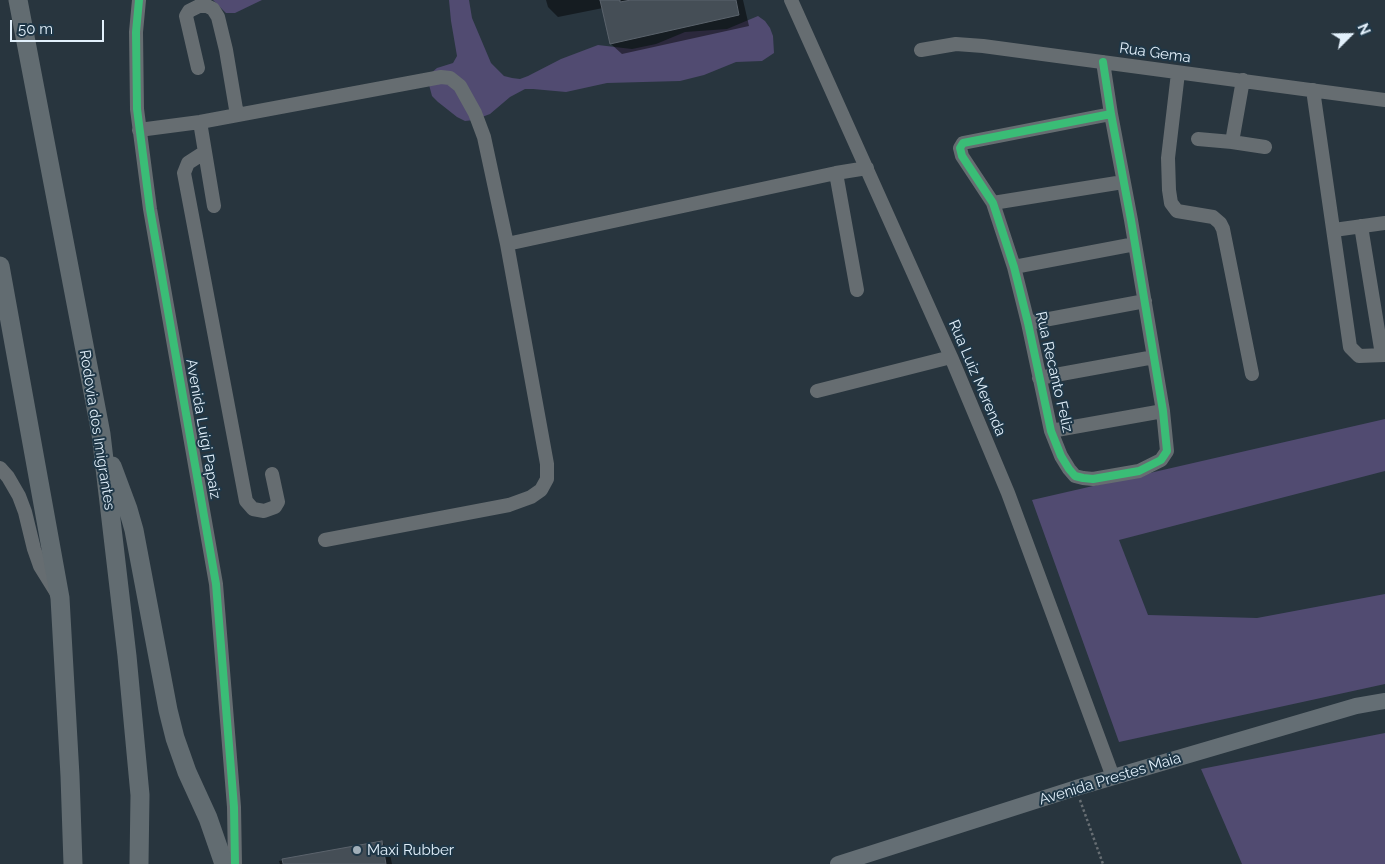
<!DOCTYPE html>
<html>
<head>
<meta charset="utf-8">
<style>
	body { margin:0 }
	#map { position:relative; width:1385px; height:864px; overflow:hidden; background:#28353e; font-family:Raleway,sans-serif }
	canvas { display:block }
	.north { position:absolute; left:1325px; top:10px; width:50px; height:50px; -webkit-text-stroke:4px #1f3747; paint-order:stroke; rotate:67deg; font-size:14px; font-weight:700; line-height:20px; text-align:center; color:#e2f0fb }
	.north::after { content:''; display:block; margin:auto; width:18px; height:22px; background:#e2f0fb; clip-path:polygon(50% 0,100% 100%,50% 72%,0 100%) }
	.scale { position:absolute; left:10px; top:20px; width:94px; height:22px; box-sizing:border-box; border:2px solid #e2f0fb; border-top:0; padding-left:6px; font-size:15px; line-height:18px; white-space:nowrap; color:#e2f0fb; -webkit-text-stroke:4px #1f3747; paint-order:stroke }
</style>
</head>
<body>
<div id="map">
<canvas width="1385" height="864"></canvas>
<div class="north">N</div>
<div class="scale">50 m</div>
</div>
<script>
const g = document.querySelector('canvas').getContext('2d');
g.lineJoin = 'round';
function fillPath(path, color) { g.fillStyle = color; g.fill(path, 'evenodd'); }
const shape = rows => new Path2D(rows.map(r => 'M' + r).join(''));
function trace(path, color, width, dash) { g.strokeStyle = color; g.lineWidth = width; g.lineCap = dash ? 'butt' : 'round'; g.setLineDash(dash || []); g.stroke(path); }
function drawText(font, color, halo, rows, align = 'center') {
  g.font = font + ' Raleway,sans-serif'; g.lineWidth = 4; g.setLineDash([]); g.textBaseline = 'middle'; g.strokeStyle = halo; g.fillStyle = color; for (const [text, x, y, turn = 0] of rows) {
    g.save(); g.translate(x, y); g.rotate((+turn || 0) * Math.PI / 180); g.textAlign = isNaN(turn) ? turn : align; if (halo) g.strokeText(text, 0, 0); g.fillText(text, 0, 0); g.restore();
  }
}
fillPath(shape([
	[213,0,262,0,235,13,226,13],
	[449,0,469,0,472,18,491,63,504,76,512,78,520,79,528,76,561,59,598,45,632,49,656,44,685,32,727,29,758,16,765,21,770,28,773,36,774,53,762,61,736,62,704,75,680,81,607,83,566,92,533,89,525,89,510,97,490,114,474,120,465,121,457,117,438,102,432,96,428,81,431,73,437,68,453,63,457,56,451,21],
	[1385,419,1385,471,1119,540,1148,615,1257,618,1385,594,1385,684,1119,742,1032,500],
	[1385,733,1385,864,1242,864,1201,769]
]), '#514b71');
fillPath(shape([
	[546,0,743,0,749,26,622,54,611,44,603,8,558,17,548,7],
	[382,842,389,850,392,864,280,864,279,861]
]), '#0007');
const building = shape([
	[600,0,620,0,620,2,631,0,736,0,739,15,610,44,600,0],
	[382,841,386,864,283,864,282,859,382,841]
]);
fillPath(building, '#454e56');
trace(building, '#5b636c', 1);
trace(shape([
	[1080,800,1103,864]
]), '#676e73', 2.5, [2.5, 2.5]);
trace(shape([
	[139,0,136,32,137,109,150,209,216,584,234,807,235,864],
	[791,0,951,357,1008,493,1113,777],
	[921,50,956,44,983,46,1385,100],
	[1103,62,1111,114,1131,220,1163,411,1167,451,1161,460,1139,471,1093,479,1083,478,1075,476,1069,469,1061,456,1051,431,1028,323,1014,267,993,203,962,156,960,148,963,143,1111,114],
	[198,68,186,16,189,11,199,6,207,6,213,9,218,17,226,50,237,115],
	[1178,73,1168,158,1169,190,1171,203,1177,211,1213,217,1220,223,1223,229,1252,374],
	[1243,80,1232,142,1265,147],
	[1313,90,1350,347,1359,356,1385,355],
	[200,122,214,206],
	[139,130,200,122,441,77,450,78,460,86,475,113,484,137,507,244,547,464,547,479,541,490,531,497,509,505,325,540],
	[1198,139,1232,142],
	[205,152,188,163,184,173,246,501,253,509,264,511,275,507,278,502,272,474],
	[836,173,857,290],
	[993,203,1123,182],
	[1361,226,1382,355],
	[1334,230,1385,223],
	[507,244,836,173,867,168],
	[1014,267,1135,244],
	[1028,323,1145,301],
	[1039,378,1154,357],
	[817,391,951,357],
	[1051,431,1163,411],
	[0,468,8,477,19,496,25,512,34,549,40,566,58,595]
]), '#666d71', 14);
trace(shape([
	[838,864,1076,788,1356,706,1385,701]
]), '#646e74', 16);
trace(shape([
	[18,0,101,434,127,656,140,795,139,864],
	[0,266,60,598,70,776,73,864],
	[112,466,128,509,134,530,168,710,175,738,187,772,208,818,224,864]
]), '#626c71', 19);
trace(shape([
	[139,0,136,32,137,109,150,209,216,584,234,807,235,864],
	[1103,62,1111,114,1131,220,1163,411,1167,451,1161,460,1139,471,1093,479,1083,478,1075,476,1069,469,1061,456,1051,431,1028,323,1014,267,993,203,962,156,960,148,963,143,1111,114]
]), '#3abd76', 8);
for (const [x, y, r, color] of [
	[357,850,5,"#a1afb9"]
]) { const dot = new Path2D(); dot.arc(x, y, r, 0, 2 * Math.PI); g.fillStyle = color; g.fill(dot); trace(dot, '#1f3747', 2); }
drawText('15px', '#e2f0fb', '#1f3747', [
	["Rua Gema",1155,53,8],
	["Rua Recanto Feliz",1054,372,77],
	["Rua Luiz Merenda",977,378,67],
	["Avenida Luigi Papaiz",203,429,80],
	["Rodovia dos Imigrantes",97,430,81],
	["Avenida Prestes Maia",1110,779,-17]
]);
drawText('15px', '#e2f0fb', '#1f3747', [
	["Maxi Rubber",367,850]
], 'left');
</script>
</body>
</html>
